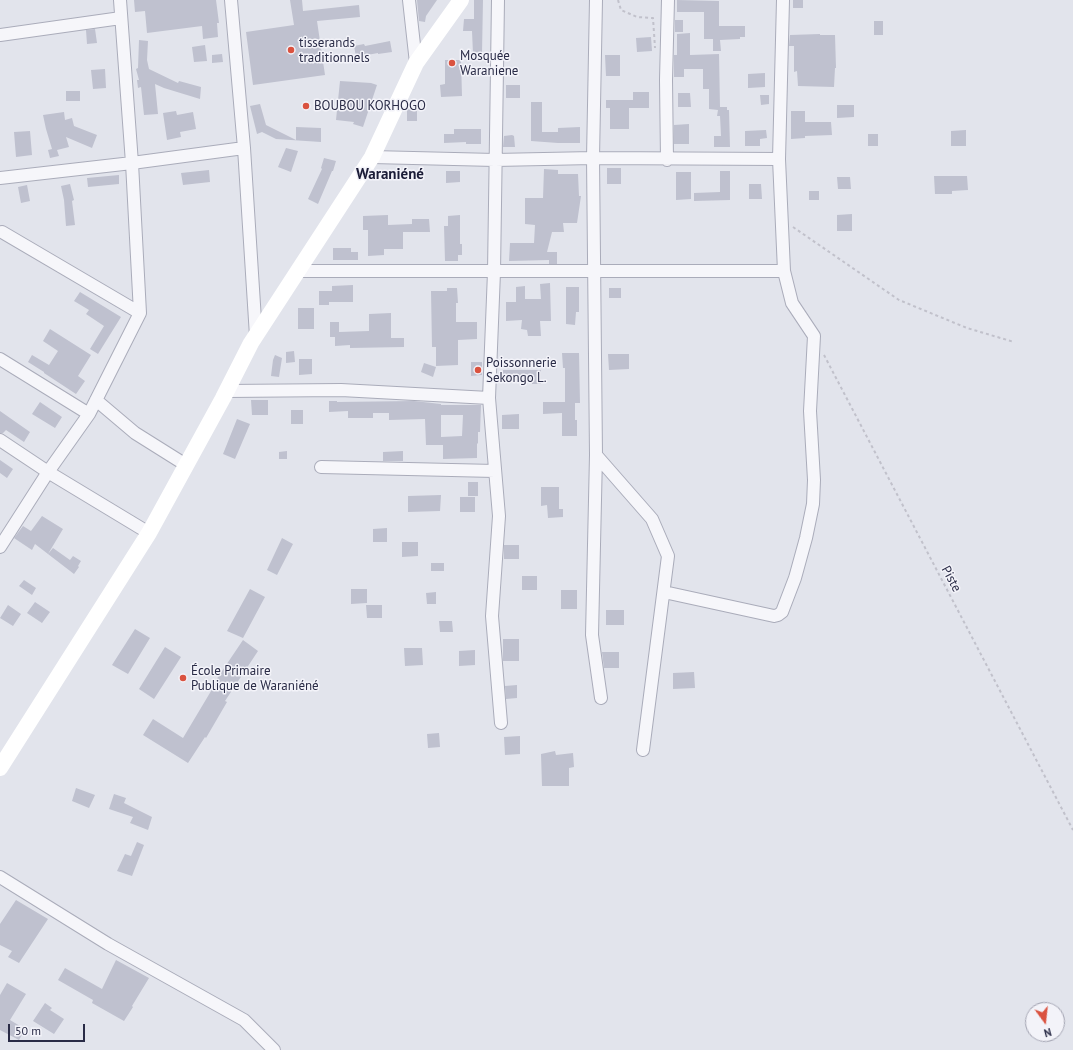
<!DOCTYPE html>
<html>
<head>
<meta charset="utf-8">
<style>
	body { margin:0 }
	#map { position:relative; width:1073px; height:1050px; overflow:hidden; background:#e2e4ec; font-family:"PT Sans",sans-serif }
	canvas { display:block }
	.north { position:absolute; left:1025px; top:1002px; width:40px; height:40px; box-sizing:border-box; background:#f3f3f9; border:1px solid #a2a3b1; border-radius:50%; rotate:165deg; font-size:11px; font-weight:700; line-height:16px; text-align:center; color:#292b46 }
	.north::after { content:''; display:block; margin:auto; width:14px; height:18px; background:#da523f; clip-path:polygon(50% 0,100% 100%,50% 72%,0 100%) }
	.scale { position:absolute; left:8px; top:1024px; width:77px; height:18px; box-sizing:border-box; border:2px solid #292b46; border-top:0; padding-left:5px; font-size:12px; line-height:14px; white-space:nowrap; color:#292b46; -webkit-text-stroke:3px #f3f3f9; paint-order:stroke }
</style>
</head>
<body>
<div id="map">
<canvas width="1073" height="1050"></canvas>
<div class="north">N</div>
<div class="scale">50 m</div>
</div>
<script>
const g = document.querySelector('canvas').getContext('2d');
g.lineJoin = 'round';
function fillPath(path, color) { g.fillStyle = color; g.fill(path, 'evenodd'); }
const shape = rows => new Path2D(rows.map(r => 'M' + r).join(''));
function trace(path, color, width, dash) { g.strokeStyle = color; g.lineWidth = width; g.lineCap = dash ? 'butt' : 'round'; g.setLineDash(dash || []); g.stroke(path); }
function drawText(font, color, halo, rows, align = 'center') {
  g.font = font + ' "PT Sans",sans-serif'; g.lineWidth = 3; g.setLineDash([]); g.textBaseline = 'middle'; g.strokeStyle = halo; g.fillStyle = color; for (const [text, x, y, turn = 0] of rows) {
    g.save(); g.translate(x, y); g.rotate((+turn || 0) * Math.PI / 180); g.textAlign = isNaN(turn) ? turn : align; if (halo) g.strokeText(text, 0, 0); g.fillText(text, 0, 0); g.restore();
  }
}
fillPath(shape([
	[134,0,216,0,219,23,217,23,218,37,203,39,202,26,147,33,145,11,135,12],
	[290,0,302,0,303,11,359,5,360,17,317,21,325,75,253,85,246,32,294,25],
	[417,0,437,0,426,16,425,22,419,21],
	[474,0,483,0,482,53,473,54,472,31,463,31,464,19,474,19],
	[677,0,719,1,719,26,745,26,745,37,740,37,740,39,720,40,721,51,713,51,713,39,704,39,704,12,677,12],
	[793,0,803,0,803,8,793,8],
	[675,20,683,20,683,32,675,32],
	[874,21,883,21,883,35,874,35],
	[95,29,97,43,87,44,86,30],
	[690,33,690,55,719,54,720,107,727,107,727,110,729,110,730,147,714,147,714,136,721,136,720,116,717,116,718,110,709,109,709,89,703,89,703,69,684,69,684,77,674,77,674,55,677,55,677,34],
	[820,34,820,35,835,35,836,68,835,68,834,87,798,86,797,71,794,72,794,46,789,46,790,35],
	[651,37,652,51,637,52,636,38],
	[139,40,148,41,147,60,149,69,178,83,179,81,201,87,200,99,164,88,155,84,158,114,144,115,141,87,138,88,137,80,139,80,136,69,138,68],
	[390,41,392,52,378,54,378,53,356,57,354,46,364,44,365,46],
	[205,45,207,61,194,62,192,47],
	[222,54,223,62,212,63,212,55],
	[605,55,620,55,620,76,606,76],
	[445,60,461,60,462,96,441,97,440,85,445,84],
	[105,69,106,88,93,89,91,70],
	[765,73,765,87,748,88,748,74],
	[340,81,371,83,377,85,363,127,353,124,354,122,336,120],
	[506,85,520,85,520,98,506,98],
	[66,91,80,91,80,101,66,101],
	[633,92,649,92,649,108,629,108,629,129,610,129,610,108,606,108,606,100,633,100],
	[678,93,690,93,691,107,678,107],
	[760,95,769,95,769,104,761,105],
	[531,102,542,102,542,132,558,132,558,128,580,127,580,143,558,143,531,141],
	[260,104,266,125,296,140,296,127,321,128,321,142,276,139,262,132,257,134,250,106],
	[837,105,854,105,854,117,837,118],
	[407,106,417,106,417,121,407,121],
	[176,111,177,115,193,112,196,129,180,132,181,137,167,140,163,113],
	[791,111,805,111,805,122,831,122,832,135,805,136,805,138,791,139],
	[64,112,65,120,72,118,74,126,97,135,92,148,66,137,69,147,57,150,59,156,50,158,48,150,52,149,46,129,43,115],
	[689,124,689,144,674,144,674,125],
	[454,129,481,129,481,144,466,144,466,142,444,143,444,134,454,134],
	[766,130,767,138,760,139,760,146,745,146,745,131],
	[966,130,966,146,951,146,951,131],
	[30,131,32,155,16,157,14,132],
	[868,134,878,134,878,146,868,146],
	[512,135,514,136,515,147,503,147,504,136],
	[286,148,298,151,291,172,278,167],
	[324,158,336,161,333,171,332,171,318,204,308,199,322,169,321,168],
	[607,168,621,168,621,184,607,184],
	[544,169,558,170,558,174,578,174,579,196,581,196,577,223,563,223,564,232,552,232,547,252,557,252,557,264,549,264,549,260,509,261,510,243,534,243,535,225,525,224,525,198,543,198],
	[209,170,210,182,183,185,181,173],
	[446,171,460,171,460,182,446,183],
	[720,171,730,171,730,200,694,201,694,193,720,192],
	[676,172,691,172,691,199,676,200],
	[119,175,119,184,88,187,87,178],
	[934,176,967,176,968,190,952,191,952,194,935,194],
	[837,177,850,177,851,189,838,189],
	[70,184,74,200,72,201,75,225,66,226,64,200,61,186],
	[749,184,761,184,762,199,749,199],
	[27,185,30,201,21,203,18,187],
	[809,191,819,191,819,200,809,200],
	[852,214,852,231,837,231,837,215],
	[388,215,388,225,412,224,412,219,429,219,430,232,403,232,403,249,384,249,384,255,368,256,368,230,363,230,363,216],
	[460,215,460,244,462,244,462,255,458,255,458,261,445,261,444,226,448,226,448,216],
	[333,248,351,248,351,252,358,252,358,260,333,260],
	[550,283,551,321,540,321,541,336,528,336,527,330,521,329,522,320,506,321,506,302,516,302,516,287,525,286,525,299,541,299,540,284],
	[353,285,353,302,329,302,329,305,319,305,319,291,332,291,332,286],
	[566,287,579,287,579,312,576,312,575,325,566,324],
	[447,288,457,288,458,303,456,303,456,322,477,322,477,339,458,340,458,365,436,366,436,347,432,347,431,291,447,291],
	[609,288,621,288,621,298,609,298],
	[80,292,121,317,98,354,90,349,104,326,86,314,89,310,74,301],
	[298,308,314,308,314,329,298,329],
	[391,313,391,338,404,338,404,347,350,348,350,345,335,346,335,337,330,337,330,322,339,322,339,332,369,331,369,314],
	[50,329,91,355,78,376,85,381,76,394,44,373,44,372,28,362,32,355,49,365,58,351,43,341],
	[294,351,295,362,286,363,286,352],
	[562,353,579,353,580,403,575,403,575,420,577,420,577,436,562,436,562,413,543,414,543,402,565,402,565,368,563,368],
	[608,354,629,354,629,369,609,370],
	[275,355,282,358,279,377,271,376,273,360],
	[299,359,312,359,312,374,299,375],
	[471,362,482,362,482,375,471,376],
	[424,363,436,367,433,377,421,372],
	[503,370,541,370,541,384,532,384,532,382,503,382],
	[251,400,268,400,268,415,252,415],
	[329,401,337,401,337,402,414,401,441,404,441,405,481,405,480,432,478,432,478,443,477,444,477,458,443,459,443,445,426,445,425,419,389,420,389,413,373,413,373,418,348,418,348,411,329,412],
	[441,415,463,415,462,436,441,437],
	[40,402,62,417,55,428,32,414],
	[291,410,303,410,303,424,291,424],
	[0,411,30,432,24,442,6,430,3,433,0,433],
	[519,414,519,429,502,429,502,415],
	[237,419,250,424,235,459,223,454],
	[287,451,287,459,279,459,279,452],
	[403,451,403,461,383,461,383,452],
	[0,460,13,469,7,478,0,473],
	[468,482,478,482,478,496,468,496],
	[541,487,559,487,559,509,563,509,563,517,548,518,547,505,541,506],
	[441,495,440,511,408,512,408,496],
	[460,497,475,497,475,512,460,512],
	[42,516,63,529,48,554,35,544,32,550,14,538,23,526,31,531],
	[387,528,387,542,373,542,373,529],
	[282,538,293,544,277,575,267,570],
	[402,542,418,542,418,556,402,557],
	[504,545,519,545,519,559,504,559],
	[53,548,70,560,73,556,81,561,78,566,79,567,74,574,48,554],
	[431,563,444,563,444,571,431,571],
	[522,576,537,576,537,590,522,590],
	[24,580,36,588,32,595,19,586],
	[250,589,265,597,243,638,227,631],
	[351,589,367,589,367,603,351,604],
	[561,590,577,590,577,609,561,609],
	[436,592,436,604,427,604,426,593],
	[35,602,50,612,42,623,27,613],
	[8,605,21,614,13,626,0,618],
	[366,605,382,605,382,618,367,618],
	[606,610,624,610,624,625,606,625],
	[439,621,452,621,453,632,440,632],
	[135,629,150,638,128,674,112,665],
	[503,639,519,639,519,661,503,661],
	[243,640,258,651,225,701,227,702,206,738,205,737,188,763,143,735,153,719,183,738,217,681,216,680],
	[165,647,181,657,154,699,139,689],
	[404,648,422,648,423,665,405,666],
	[475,650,475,665,459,666,459,651],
	[602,652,619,652,619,668,604,668],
	[694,672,695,688,673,689,673,673],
	[517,685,517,698,506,699,505,686],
	[439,733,440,747,428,748,427,734],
	[520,736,520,754,505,755,504,737],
	[555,751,556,755,573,753,574,767,569,768,569,786,542,786,541,754],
	[76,788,95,795,89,808,72,801],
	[114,794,126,798,124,803,152,817,148,830,130,823,133,817,109,809],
	[137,842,144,845,132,876,117,871,125,854,131,856],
	[16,900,48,919,19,963,8,957,12,951,0,945,0,924],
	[116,960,149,978,132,1006,133,1007,124,1021,92,1003,93,1000,58,980,65,968,102,989],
	[7,983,26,994,10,1020,25,1029,19,1040,0,1030,0,995],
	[45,1003,52,1008,50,1010,64,1019,54,1034,33,1021]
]), '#bfc1cf');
const street = shape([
	[231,0,244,148,256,336],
	[409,0,416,63],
	[498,0,494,272,489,398,499,516,492,616,501,723],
	[596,0,593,158,596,455,592,635,601,698],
	[0,35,121,18],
	[372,157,495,160,593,158,779,159],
	[667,160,666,80,668,0],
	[0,178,132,163,244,148],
	[2,232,140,313],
	[299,271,784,271],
	[0,359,89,414],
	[227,391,341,390,489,398],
	[96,400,135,433,186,465],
	[0,440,48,472,149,533],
	[596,455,652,519,668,556,643,750],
	[321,467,495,471],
	[0,547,48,472,89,414,140,313,132,163,120,0],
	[664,592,774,616,778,615,782,612,795,578,806,538,813,504,814,480,810,411,814,336,792,303,784,271,779,159,783,0],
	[0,877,108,944,244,1020,274,1050]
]);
trace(street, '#aaacba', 14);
trace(shape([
	[618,0,621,10,637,17,653,18,655,48],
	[793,227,899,300,967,328,1014,342],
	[824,355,1073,830]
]), '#c1c1cb', 2, [3, 3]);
trace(street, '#f6f6fa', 12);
trace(shape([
	[0,768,149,533,223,398,251,343,372,157,416,63,461,0]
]), '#fff', 16);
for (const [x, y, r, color] of [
	[291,50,4,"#da523f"],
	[452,63,4,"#da523f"],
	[306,106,4,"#da523f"],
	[478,370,4,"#da523f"],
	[183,678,4,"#da523f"]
]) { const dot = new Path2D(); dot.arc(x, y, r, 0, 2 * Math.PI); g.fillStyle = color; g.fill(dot); trace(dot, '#f3f3f9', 1.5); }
drawText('13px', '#292b46', '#f3f3f9', [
	["tisserands",299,43],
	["traditionnels",299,58],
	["Mosquée",460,56],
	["Waraniene",460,71],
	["BOUBOU KORHOGO",314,106],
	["Poissonnerie",486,363],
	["Sekongo L.",486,378],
	["École Primaire",191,671],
	["Publique de Waraniéné",191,686]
], 'left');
drawText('13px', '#292b46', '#f3f3f9', [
	["Piste",951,579,62]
]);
drawText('bold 15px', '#1b1c37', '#f3f3f9', [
	["Waraniéné",390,175]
]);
</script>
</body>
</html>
